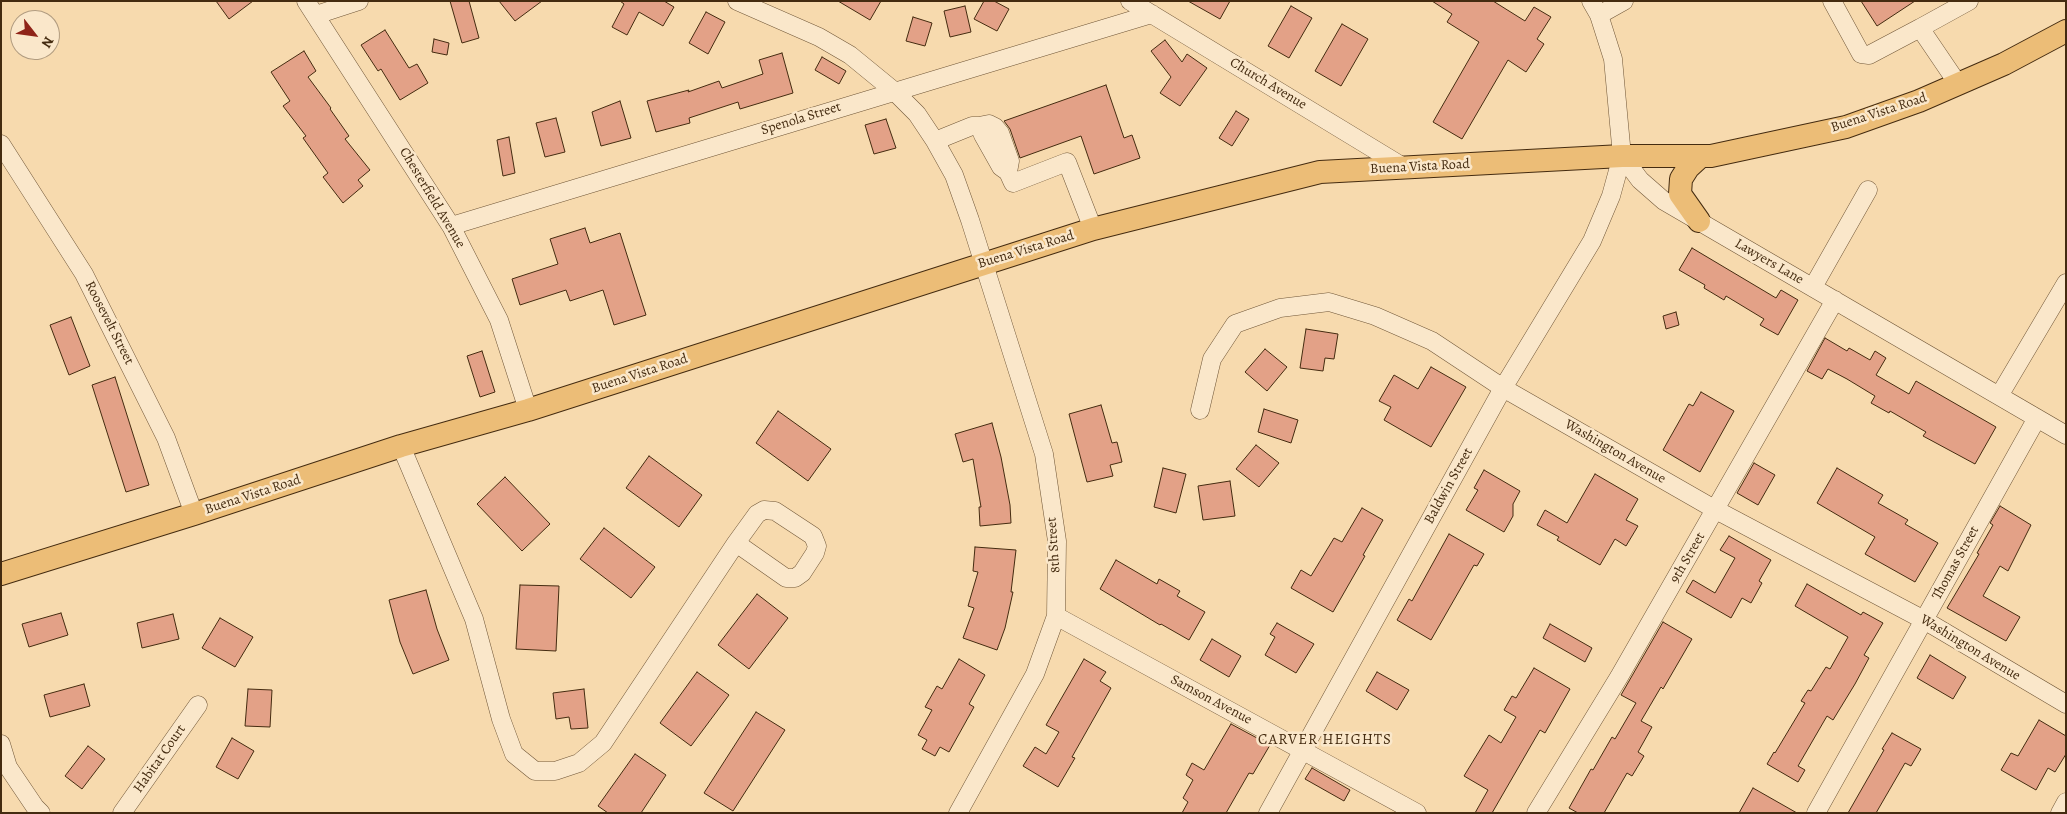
<!DOCTYPE html>
<html>
<head>
<meta charset="utf-8">
<style>
	body { margin:0 }
	#map { position:relative; width:2067px; height:814px; overflow:hidden; background:#f7daae; font-family:Alegreya,serif }
	canvas { display:block }
	.frame { position:absolute; inset:0; border:2px solid #442b10; pointer-events:none }
	.north { position:absolute; left:10px; top:10px; width:50px; height:50px; box-sizing:border-box; background:#fae7ca; border:1px solid #b19c80; border-radius:50%; rotate:120deg; font-size:14px; font-weight:700; line-height:20px; text-align:center; color:#442b10 }
	.north::after { content:''; display:block; margin:auto; width:18px; height:22px; background:#8f2418; clip-path:polygon(50% 0,100% 100%,50% 72%,0 100%) }
</style>
</head>
<body>
<div id="map">
<canvas width="2067" height="814"></canvas>
<div class="frame"></div>
<div class="north">N</div>
</div>
<script>
const g = document.querySelector('canvas').getContext('2d');
g.lineJoin = 'round';
function fillPath(path, color) { g.fillStyle = color; g.fill(path, 'evenodd'); }
const shape = rows => new Path2D(rows.map(r => 'M' + r).join(''));
function trace(path, color, width, dash) { g.strokeStyle = color; g.lineWidth = width; g.lineCap = dash ? 'butt' : 'round'; g.setLineDash(dash || []); g.stroke(path); }
function drawText(font, color, halo, rows, align = 'center') {
  g.font = font + ' Alegreya,serif'; g.lineWidth = 5; g.setLineDash([]); g.textBaseline = 'middle'; g.strokeStyle = halo; g.fillStyle = color; for (const [text, x, y, turn = 0] of rows) {
    g.save(); g.translate(x, y); g.rotate((+turn || 0) * Math.PI / 180); g.textAlign = isNaN(turn) ? turn : align; if (halo) g.strokeText(text, 0, 0); g.fillText(text, 0, 0); g.restore();
  }
}
const building = shape([
	[216,1,253,1,229,19,216,1],
	[450,1,469,1,479,38,462,43,450,1],
	[499,1,542,1,515,21,499,1],
	[620,1,664,1,674,7,663,26,639,12,627,35,612,27,624,4,620,1],
	[838,1,881,1,870,20,838,1],
	[984,1,994,1,1009,9,997,31,974,19,984,1],
	[1188,1,1230,1,1220,19,1188,1],
	[1432,1,1493,1,1525,21,1534,7,1551,17,1537,39,1544,44,1526,72,1508,60,1462,139,1433,122,1479,42,1447,22,1452,14,1432,1],
	[1861,1,1915,1,1877,26,1861,1],
	[965,6,971,32,950,37,944,11,965,6],
	[1291,6,1312,18,1289,58,1268,46,1291,6],
	[706,12,725,22,708,54,689,43,706,12],
	[913,17,932,23,925,46,906,41,913,17],
	[1342,24,1368,39,1341,86,1315,71,1342,24],
	[385,30,409,68,417,64,428,83,400,100,381,69,378,71,361,45,385,30],
	[434,39,449,43,447,55,432,52,434,39],
	[1165,40,1182,62,1187,54,1207,68,1180,106,1160,93,1171,77,1151,51,1165,40],
	[304,51,316,71,308,77,331,108,330,109,349,136,345,139,370,170,358,180,363,186,343,203,323,177,328,173,303,138,306,136,283,106,290,101,271,72,304,51],
	[782,53,793,93,740,109,738,102,689,118,690,123,656,132,647,101,689,90,688,92,719,81,722,88,763,74,759,60,782,53],
	[822,57,846,71,839,84,815,70,822,57],
	[1106,85,1124,138,1132,135,1140,158,1094,174,1081,136,1020,158,1010,129,1004,121,1106,85],
	[620,101,631,138,601,146,592,112,620,101],
	[1236,111,1249,119,1232,146,1219,138,1236,111],
	[556,118,565,152,545,157,536,123,556,118],
	[886,119,896,148,874,154,865,125,886,119],
	[509,137,515,173,503,176,497,140,509,137],
	[585,228,590,243,620,233,646,315,614,325,603,290,570,301,566,290,520,305,512,279,558,264,550,239,585,228],
	[1692,248,1776,298,1781,290,1798,300,1778,335,1760,325,1764,319,1726,296,1724,300,1704,288,1705,285,1679,270,1692,248],
	[1676,312,1679,325,1666,329,1663,316,1676,312],
	[71,317,90,366,69,375,50,325,71,317],
	[1306,329,1338,334,1334,359,1325,358,1323,371,1300,368,1306,329],
	[1825,338,1847,351,1849,348,1870,360,1875,351,1886,358,1876,375,1909,394,1916,381,1996,427,1975,464,1923,436,1926,432,1890,411,1889,413,1871,403,1875,396,1847,379,1828,369,1822,379,1807,371,1825,338],
	[1265,349,1287,367,1267,391,1245,372,1265,349],
	[482,351,495,392,480,397,467,356,482,351],
	[1431,367,1466,387,1431,447,1384,420,1391,407,1379,401,1394,375,1418,389,1431,367],
	[115,377,149,485,126,492,92,385,115,377],
	[1701,392,1734,411,1700,472,1663,450,1689,404,1693,406,1701,392],
	[1101,405,1112,443,1117,442,1122,462,1110,465,1113,476,1087,482,1069,414,1101,405],
	[1264,409,1298,420,1291,443,1258,432,1264,409],
	[778,411,831,449,808,481,756,443,778,411],
	[992,423,1001,457,1010,505,1011,523,980,526,979,507,981,507,973,459,963,462,955,434,992,423],
	[1256,445,1279,463,1259,487,1236,469,1256,445],
	[649,456,702,495,679,527,626,488,649,456],
	[1754,463,1775,475,1758,505,1737,493,1754,463],
	[1163,468,1186,474,1176,513,1154,507,1163,468],
	[1837,468,1883,495,1878,503,1908,520,1905,524,1938,543,1915,582,1865,554,1875,537,1817,503,1837,468],
	[1484,470,1520,491,1513,504,1513,516,1504,532,1466,510,1478,490,1474,488,1484,470],
	[1595,474,1638,499,1626,520,1638,526,1626,546,1615,539,1600,565,1557,540,1559,537,1537,525,1545,510,1567,523,1595,474],
	[505,477,550,524,522,551,477,504,505,477],
	[1230,481,1235,516,1203,520,1198,486,1230,481],
	[2000,506,2031,525,2008,571,2000,566,1983,596,2020,617,2006,641,1947,608,1979,554,1977,553,1993,525,1990,523,2000,506],
	[1362,508,1383,520,1363,555,1365,556,1333,612,1291,588,1301,570,1311,576,1334,538,1342,542,1362,508],
	[604,528,655,567,631,598,580,559,604,528],
	[1449,534,1484,554,1477,566,1474,565,1431,640,1397,620,1409,599,1412,601,1449,534],
	[1729,536,1771,560,1759,581,1762,583,1751,603,1742,598,1731,618,1686,592,1693,580,1715,593,1735,558,1720,550,1729,536],
	[975,547,1016,550,1011,592,1013,592,1005,628,997,650,963,638,974,608,968,606,978,572,973,571,975,547],
	[1116,560,1157,584,1159,579,1180,591,1177,596,1205,612,1189,640,1161,624,1160,625,1100,589,1116,560],
	[1807,584,1861,615,1863,612,1883,623,1864,655,1869,658,1855,684,1833,720,1827,716,1798,766,1805,770,1798,782,1767,764,1774,752,1775,753,1805,703,1801,701,1808,690,1811,691,1826,667,1830,669,1848,637,1795,606,1807,584],
	[520,585,559,586,556,651,516,649,520,585],
	[426,590,437,629,449,660,413,674,400,642,389,600,426,590],
	[757,594,788,618,749,669,718,645,757,594],
	[61,613,68,635,29,647,22,624,61,613],
	[173,614,179,639,142,648,137,623,173,614],
	[220,618,253,637,235,667,202,648,220,618],
	[1663,622,1692,639,1663,689,1661,687,1641,721,1652,727,1638,752,1644,756,1632,776,1627,773,1604,813,1578,813,1569,808,1591,769,1593,770,1612,737,1615,739,1636,703,1621,695,1663,622],
	[1277,623,1314,644,1296,673,1265,655,1275,637,1270,634,1277,623],
	[1550,624,1592,648,1585,662,1543,638,1550,624],
	[1212,639,1241,656,1229,677,1200,660,1212,639],
	[1930,655,1966,677,1953,699,1917,678,1930,655],
	[959,659,985,675,969,704,974,707,949,752,940,747,935,756,922,749,927,740,918,735,932,710,925,707,937,686,942,689,959,659],
	[1084,659,1106,672,1100,681,1111,688,1072,757,1075,758,1058,787,1023,766,1035,747,1046,754,1059,732,1046,725,1084,659],
	[1534,668,1570,689,1545,733,1540,730,1492,813,1475,813,1488,790,1464,776,1489,735,1501,743,1516,717,1504,710,1512,696,1516,698,1534,668],
	[697,672,729,695,691,746,660,723,697,672],
	[1377,672,1409,690,1397,710,1366,691,1377,672],
	[84,684,90,706,50,717,44,695,84,684],
	[248,689,272,690,270,727,245,726,248,689],
	[584,689,588,728,571,729,569,717,556,719,553,693,584,689],
	[756,712,785,730,733,811,704,793,756,712],
	[2039,720,2066,736,2066,754,2055,772,2048,768,2036,790,2001,770,2011,753,2018,756,2039,720],
	[1231,724,1270,745,1253,774,1249,773,1226,813,1182,813,1188,802,1183,798,1193,780,1186,775,1192,763,1204,770,1231,724],
	[1892,733,1921,749,1911,766,1905,763,1876,813,1848,813,1884,750,1882,749,1892,733],
	[232,738,254,751,238,779,216,767,232,738],
	[88,746,105,759,82,789,65,776,88,746],
	[635,754,666,775,641,813,608,813,598,806,635,754],
	[1312,768,1350,790,1344,801,1305,779,1312,768],
	[1753,788,1797,813,1739,813,1753,788]
]);
fillPath(building, '#e3a187');
trace(building, '#442b10', 1);
const minor = shape([
	[306,1,451,226,499,320,528,410],
	[737,1,819,37,850,55,894,91,917,114,935,141,954,175,970,220,1044,454,1057,541,1056,616,1035,674,958,813],
	[1130,1,1405,168],
	[1591,1,1599,15,1613,59,1622,156,1640,180,1664,201,2066,435],
	[1832,1,1861,54,1869,55,1920,28,1958,84],
	[316,15,359,1],
	[1599,15,1624,1],
	[1920,28,1969,1],
	[979,126,989,124,995,127,1000,133,1010,161,1008,172],
	[935,141,972,126,979,126,983,135,1001,167,1008,172,1013,183,1067,162,1093,229],
	[1,144,84,274,166,438,194,514],
	[451,226,1152,14],
	[1813,287,1868,190],
	[1999,396,2066,283],
	[1200,410,1212,359,1235,324,1280,308,1329,302,1375,316,1432,341,1503,388,1716,510,1924,620,2066,704],
	[401,446,474,619,501,719,514,754,535,771,555,771,579,763,603,743,736,543,757,514,764,510,775,511,813,536,817,546,815,553,802,573,795,578,786,578,736,543],
	[1056,616,1417,813],
	[1,744,8,767,35,807,41,813],
	[122,813,198,705],
	[1268,813,1503,388,1592,241,1611,196,1622,156],
	[1536,813,1619,677,1835,300],
	[1816,813,2037,418],
	[2060,813,2066,802]
]);
const major = shape([
	[1699,221,1680,194,1681,179,1688,168,1701,156],
	[1,574,194,514,401,446,528,410,1093,229,1320,172,1622,156,1711,156,1846,127,1919,101,2004,64,2066,31]
]);
trace(minor, '#715738', 19);
trace(major, '#442b10', 24);
trace(minor, '#fae7ca', 18);
trace(major, '#ecbd77', 22);
drawText('14px', '#442b10', '#fae7ca', [
	["Church Avenue",1268,84,31],
	["Buena Vista Road",1879,113,-18],
	["Spenola Street",801,119,-17],
	["Buena Vista Road",1420,167,-3],
	["Chesterfield Avenue",432,198,59],
	["Buena Vista Road",1026,250,-17],
	["Lawyers Lane",1769,262,30],
	["Roosevelt Street",109,323,63],
	["Buena Vista Road",640,374,-18],
	["Washington Avenue",1615,452,30],
	["Baldwin Street",1449,486,-61],
	["Buena Vista Road",253,495,-18],
	["8th Street",1054,545,-94],
	["9th Street",1688,558,-60],
	["Thomas Street",1956,563,-61],
	["Washington Avenue",1970,648,31],
	["Samson Avenue",1211,700,28],
	["Habitat Court",160,759,-55]
]);
g.letterSpacing = '1px';
drawText('15px', '#442b10', '#fae7ca', [
	["CARVER HEIGHTS",1325,740]
]);
g.letterSpacing = '0px';
</script>
</body>
</html>
